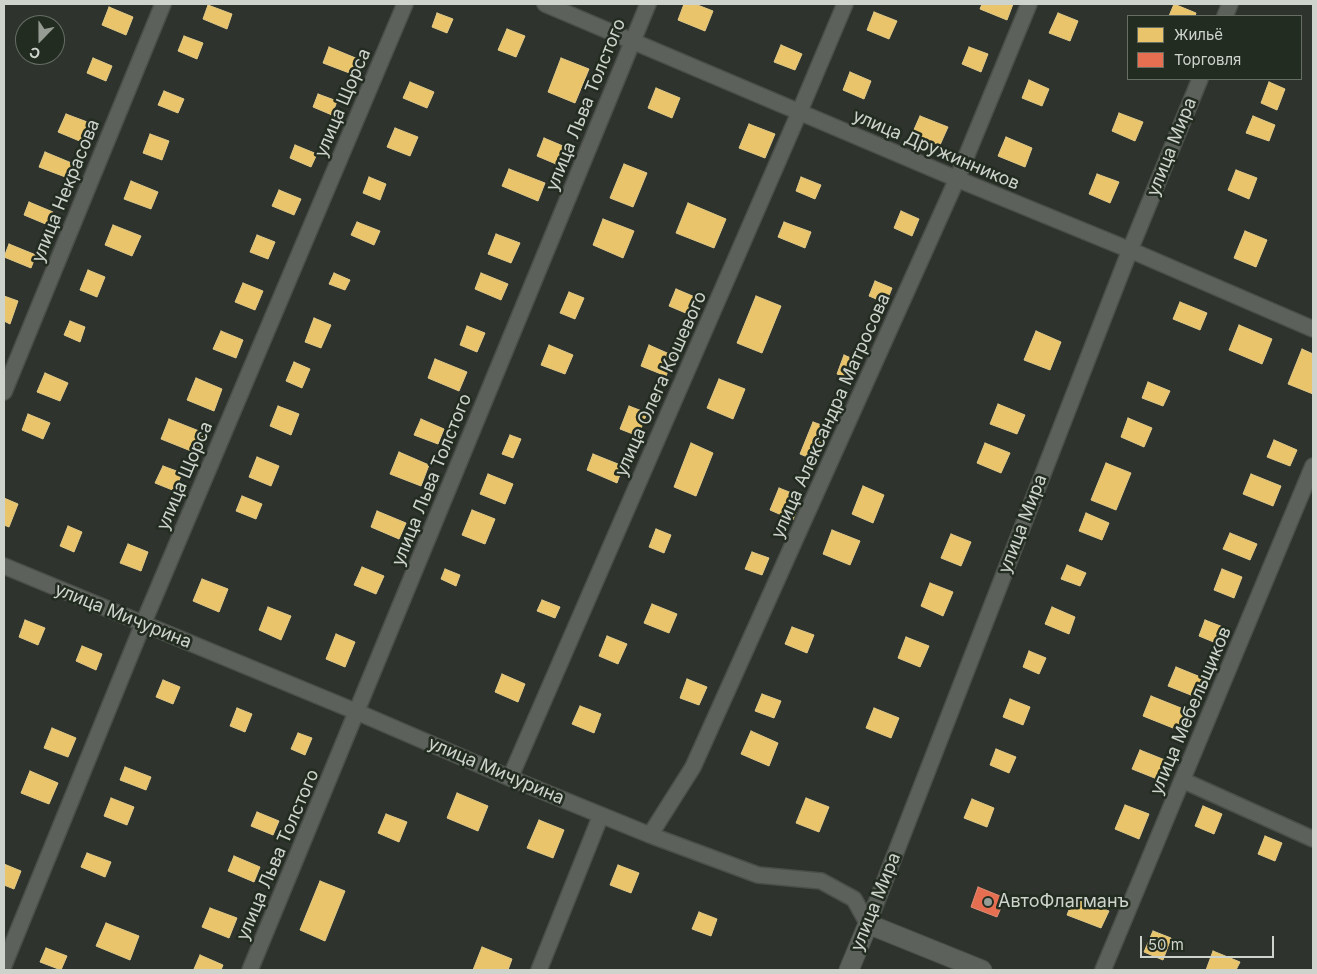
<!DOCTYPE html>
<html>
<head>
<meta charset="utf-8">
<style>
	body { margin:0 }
	#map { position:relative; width:1317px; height:974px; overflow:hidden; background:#2e332d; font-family:Inter,sans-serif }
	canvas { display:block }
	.frame { position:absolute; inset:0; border:5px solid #ced4cc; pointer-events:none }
	.legend { position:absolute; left:1127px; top:15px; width:175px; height:65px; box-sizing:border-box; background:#232c20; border:1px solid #676f65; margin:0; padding:6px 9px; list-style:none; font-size:15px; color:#ced4cc }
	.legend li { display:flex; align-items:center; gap:10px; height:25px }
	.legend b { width:25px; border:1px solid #676f65 }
	.north { position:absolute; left:15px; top:15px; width:50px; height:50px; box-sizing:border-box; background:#232c20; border:1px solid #676f65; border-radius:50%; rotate:202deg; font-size:14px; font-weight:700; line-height:20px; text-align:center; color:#ced4cc }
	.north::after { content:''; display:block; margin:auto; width:18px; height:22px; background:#969c94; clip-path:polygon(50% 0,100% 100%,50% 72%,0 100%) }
	.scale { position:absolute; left:1140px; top:936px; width:134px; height:22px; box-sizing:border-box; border:2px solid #ced4cc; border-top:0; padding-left:6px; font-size:15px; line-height:18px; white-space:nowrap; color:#ced4cc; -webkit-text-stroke:4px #232c20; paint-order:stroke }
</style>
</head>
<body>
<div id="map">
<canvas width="1317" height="974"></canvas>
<div class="frame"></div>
<ul class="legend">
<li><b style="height:14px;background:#e9c46a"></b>Жильё</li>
<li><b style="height:14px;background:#e76f51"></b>Торговля</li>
</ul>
<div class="north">С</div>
<div class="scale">50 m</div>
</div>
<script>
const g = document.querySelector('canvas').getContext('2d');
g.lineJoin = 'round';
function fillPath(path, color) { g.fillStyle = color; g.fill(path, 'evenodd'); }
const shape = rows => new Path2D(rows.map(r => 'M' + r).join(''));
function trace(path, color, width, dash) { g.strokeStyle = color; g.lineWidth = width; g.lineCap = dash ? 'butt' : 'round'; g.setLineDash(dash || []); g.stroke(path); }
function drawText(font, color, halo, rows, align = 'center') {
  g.font = font + ' Inter,sans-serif'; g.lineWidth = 5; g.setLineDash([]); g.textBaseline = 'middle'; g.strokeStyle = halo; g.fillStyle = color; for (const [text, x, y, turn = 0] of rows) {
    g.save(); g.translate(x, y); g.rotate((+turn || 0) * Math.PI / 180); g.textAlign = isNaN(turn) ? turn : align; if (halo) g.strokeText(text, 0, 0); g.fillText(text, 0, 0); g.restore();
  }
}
const homes = shape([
	[684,4,695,4,713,11,705,31,678,20,684,4],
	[982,4,1013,4,1007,20,980,9,982,4],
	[1174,4,1196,13,1195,16,1169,16,1174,4],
	[208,5,232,14,227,29,203,19,208,5],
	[109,7,133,17,126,35,102,25,109,7],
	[874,12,897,21,889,39,867,30,874,12],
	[437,13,453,19,447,33,432,27,437,13],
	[1058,13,1078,21,1070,41,1049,33,1058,13],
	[507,29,525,36,516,57,498,50,507,29],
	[184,36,203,43,197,59,178,51,184,36],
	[781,45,802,54,795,70,774,62,781,45],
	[329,47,358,59,352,74,323,63,329,47],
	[969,47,988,54,981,72,962,64,969,47],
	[93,58,112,66,106,81,87,73,93,58],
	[561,58,589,69,575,103,548,92,561,58],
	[850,72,871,81,864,99,843,90,850,72],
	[1029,80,1049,89,1042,106,1022,98,1029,80],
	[410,82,434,92,427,108,403,98,410,82],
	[1269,82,1285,89,1277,110,1261,103,1269,82],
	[656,88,680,98,672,118,648,108,656,88],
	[164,91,184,99,178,113,158,105,164,91],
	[318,94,337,101,332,115,313,107,318,94],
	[1119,113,1143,122,1135,141,1112,131,1119,113],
	[66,114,90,123,82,142,58,132,66,114],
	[920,116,948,127,940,145,912,134,920,116],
	[1253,116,1275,125,1269,141,1246,133,1253,116],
	[749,124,775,134,765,158,739,148,749,124],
	[395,128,418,137,410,156,387,147,395,128],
	[150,134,169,141,162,160,143,153,150,134],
	[1006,137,1032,148,1025,167,998,156,1006,137],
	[544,138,563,146,556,164,537,156,544,138],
	[295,145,317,154,311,167,290,158,295,145],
	[45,152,74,164,68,178,39,167,45,152],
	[624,164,647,173,633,207,610,198,624,164],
	[509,169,545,183,538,201,502,186,509,169],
	[1236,170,1257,178,1249,199,1228,190,1236,170],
	[1097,174,1119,182,1110,203,1089,194,1097,174],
	[369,177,386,184,380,200,363,193,369,177],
	[801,177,821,185,815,199,796,191,801,177],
	[131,181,158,192,151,209,124,199,131,181],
	[279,190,301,199,294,215,272,206,279,190],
	[29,202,53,212,48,225,24,215,29,202],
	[688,203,726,219,714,248,676,233,688,203],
	[901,211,919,219,912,236,894,228,901,211],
	[603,219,634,231,623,258,593,245,603,219],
	[357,222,380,231,374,245,351,235,357,222],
	[784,222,811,232,805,248,778,237,784,222],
	[113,225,141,236,132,256,105,245,113,225],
	[1245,231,1267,240,1256,267,1234,258,1245,231],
	[496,234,520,243,511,263,488,254,496,234],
	[257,235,275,242,268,259,250,252,257,235],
	[9,244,36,255,31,268,4,257,9,244],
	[88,270,105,277,97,297,80,290,88,270],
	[334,273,350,280,345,290,329,284,334,273],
	[481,273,508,284,501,300,475,289,481,273],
	[875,281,892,288,886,303,869,296,875,281],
	[243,283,263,291,255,310,235,302,243,283],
	[676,289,695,297,688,314,669,306,676,289],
	[569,292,584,298,575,319,560,313,569,292],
	[4,296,18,301,10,324,4,321,4,296],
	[756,296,781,306,762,353,737,343,756,296],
	[1180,302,1207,313,1200,330,1173,319,1180,302],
	[314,318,331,325,321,348,305,342,314,318],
	[70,321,85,327,80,342,64,335,70,321],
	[1239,325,1272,339,1262,364,1229,350,1239,325],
	[467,326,485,333,477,352,460,345,467,326],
	[221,331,243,340,236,358,213,349,221,331],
	[1036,331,1061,342,1050,370,1024,360,1036,331],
	[549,345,573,355,565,374,541,365,549,345],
	[649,345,674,356,666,376,641,366,649,345],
	[1302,349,1313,354,1313,394,1288,384,1302,349],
	[844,355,858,361,851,379,837,374,844,355],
	[435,359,467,372,459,391,428,378,435,359],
	[294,362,310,369,302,388,286,381,294,362],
	[45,373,68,383,60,401,37,392,45,373],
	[196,378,222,389,214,411,187,400,196,378],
	[719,379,745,389,733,419,707,408,719,379],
	[1148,382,1170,391,1163,406,1142,398,1148,382],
	[998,404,1025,415,1017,434,990,424,998,404],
	[278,406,299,414,291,435,270,426,278,406],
	[629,406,647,413,638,436,620,429,629,406],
	[28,414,50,423,43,439,22,430,28,414],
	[1128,418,1152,428,1144,447,1121,437,1128,418],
	[169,419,204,433,196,453,161,439,169,419],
	[421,419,444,429,438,444,414,435,421,419],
	[813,422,830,428,817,461,800,454,813,422],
	[510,435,521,439,513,458,502,454,510,435],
	[1274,440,1297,450,1290,466,1267,457,1274,440],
	[691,443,713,453,696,496,674,487,691,443],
	[985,443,1010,453,1001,473,977,463,985,443],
	[399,452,429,465,421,486,390,474,399,452],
	[593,454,623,466,617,483,587,470,593,454],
	[257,457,279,466,271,486,249,477,257,457],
	[1106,463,1131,473,1116,510,1091,500,1106,463],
	[163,466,182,473,175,491,155,483,163,466],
	[488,474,513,484,505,504,480,494,488,474],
	[1251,474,1281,486,1273,506,1243,494,1251,474],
	[863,486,884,495,873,523,852,514,863,486],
	[779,488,802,497,793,520,770,510,779,488],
	[242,496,262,504,256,519,236,511,242,496],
	[4,498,18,504,9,527,4,525,4,498],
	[472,510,495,519,485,544,462,535,472,510],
	[377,511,406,523,399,539,371,527,377,511],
	[1086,513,1109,523,1102,540,1079,531,1086,513],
	[68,526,82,532,74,552,60,546,68,526],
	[656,529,671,535,664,553,649,547,656,529],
	[832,530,860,541,850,565,823,554,832,530],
	[1230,533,1257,544,1250,560,1223,549,1230,533],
	[951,534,971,542,961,566,941,558,951,534],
	[128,544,148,552,141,571,120,563,128,544],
	[752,552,769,558,762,575,745,569,752,552],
	[1067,565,1086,573,1080,586,1061,579,1067,565],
	[362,567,384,576,376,594,354,585,362,567],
	[445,569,460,575,456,586,441,579,445,569],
	[1222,569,1242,577,1234,598,1214,590,1222,569],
	[202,579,228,589,219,612,193,601,202,579],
	[930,583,953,592,943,616,921,606,930,583],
	[542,600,560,607,555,618,537,611,542,600],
	[652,604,677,614,669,633,644,623,652,604],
	[268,607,291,616,281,640,259,630,268,607],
	[1052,607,1075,617,1069,634,1045,624,1052,607],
	[25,620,45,628,38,645,19,637,25,620],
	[1205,620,1223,627,1216,643,1199,636,1205,620],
	[792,627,814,635,807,653,785,644,792,627],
	[336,634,355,642,345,667,326,659,336,634],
	[607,636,627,644,618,664,599,656,607,636],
	[906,637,929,646,920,667,898,658,906,637],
	[82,646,102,654,96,670,76,661,82,646],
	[1029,651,1046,658,1039,674,1023,667,1029,651],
	[1176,667,1203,678,1196,697,1168,686,1176,667],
	[502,674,525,684,518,702,495,692,502,674],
	[687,679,707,687,699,705,680,698,687,679],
	[163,680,180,687,173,704,156,697,163,680],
	[762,694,781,701,774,718,755,711,762,694],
	[1151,696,1186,710,1178,730,1143,716,1151,696],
	[1010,699,1030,707,1023,725,1003,717,1010,699],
	[580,706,601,714,594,733,572,724,580,706],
	[237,708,252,714,245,732,230,726,237,708],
	[874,708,899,718,891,738,866,728,874,708],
	[52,728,76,738,68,757,44,748,52,728],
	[751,731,778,743,769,766,741,754,751,731],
	[298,733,312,738,305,755,291,749,298,733],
	[996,749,1016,757,1009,773,990,765,996,749],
	[1140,750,1170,762,1162,781,1132,769,1140,750],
	[125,767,151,777,146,790,120,780,125,767],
	[30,771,58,783,49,804,21,793,30,771],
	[457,793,488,806,478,831,447,818,457,793],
	[111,798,134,807,127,825,104,816,111,798],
	[806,798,829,807,819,832,796,823,806,798],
	[972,799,994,808,987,827,964,818,972,799],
	[1125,805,1149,814,1139,839,1115,829,1125,805],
	[1203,806,1222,814,1214,834,1195,826,1203,806],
	[257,812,279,821,273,835,251,826,257,812],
	[386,814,407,822,399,842,378,833,386,814],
	[539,820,564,830,553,858,527,848,539,820],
	[1265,836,1282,843,1275,861,1258,854,1265,836],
	[87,853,111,862,105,877,81,867,87,853],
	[234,856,260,867,254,882,228,871,234,856],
	[4,864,21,871,14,889,4,885,4,864],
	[618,865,639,873,631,893,610,885,618,865],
	[320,881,345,891,325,941,300,930,320,881],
	[1074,897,1109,911,1101,928,1067,915,1074,897],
	[210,908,237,918,229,938,202,927,210,908],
	[699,912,717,919,711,936,692,929,699,912],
	[106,923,139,936,130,960,96,946,106,923],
	[1153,931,1171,938,1163,960,1144,952,1153,931],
	[482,947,512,959,508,970,473,970,482,947],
	[46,948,67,956,61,970,40,962,46,948],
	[1213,951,1240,962,1236,970,1206,970,1213,951],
	[200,955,223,965,221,970,194,969,200,955]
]);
fillPath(homes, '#e9c46a');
trace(homes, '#e1c987', 1);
const shops = shape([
	[978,887,1005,898,997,917,971,907,978,887]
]);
fillPath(shops, '#e76f51');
trace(shops, '#e08d76', 1);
const minor = shape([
	[545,4,957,179,1130,250,1313,329],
	[1225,16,1230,4],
	[4,392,163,4],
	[4,566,357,712,510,778,650,835,758,875,821,881,854,899,868,924],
	[510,778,799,113,845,4],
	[1182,780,1313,839],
	[650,835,693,767,957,179,1029,4],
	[868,924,1130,250,1200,79],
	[4,965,143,624,405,4],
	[250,970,648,4],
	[539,970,601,815],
	[1103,970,1313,466]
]);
const tertiary = shape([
	[849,970,868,924,982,970]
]);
trace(minor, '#4b4f49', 18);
trace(tertiary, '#4b4f49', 21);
trace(minor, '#5d615c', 15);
trace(tertiary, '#5d615c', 19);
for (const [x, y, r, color] of [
	[988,902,5,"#969c94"]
]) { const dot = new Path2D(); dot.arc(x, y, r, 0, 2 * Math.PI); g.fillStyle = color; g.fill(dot); trace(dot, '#232c20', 2); }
drawText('18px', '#ced4cc', '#232c20', [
	["улица Щорса",343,103,-67],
	["улица Льва Толстого",586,105,-68],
	["улица Мира",1172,147,-68],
	["улица Дружинников",936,150,23],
	["улица Некрасова",66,191,-68],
	["улица Олега Кошевого",661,384,-66],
	["улица Александра Матросова",831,416,-66],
	["улица Щорса",185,476,-67],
	["улица Льва Толстого",432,480,-68],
	["улица Мира",1023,524,-69],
	["улица Мичурина",123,616,22],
	["улица Мебельщиков",1191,711,-67],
	["улица Мичурина",496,771,23],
	["улица Льва Толстого",278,855,-67],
	["улица Мира",876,902,-68]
]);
drawText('18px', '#ced4cc', '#232c20', [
	["АвтоФлагманъ",998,902]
], 'left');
</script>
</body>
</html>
